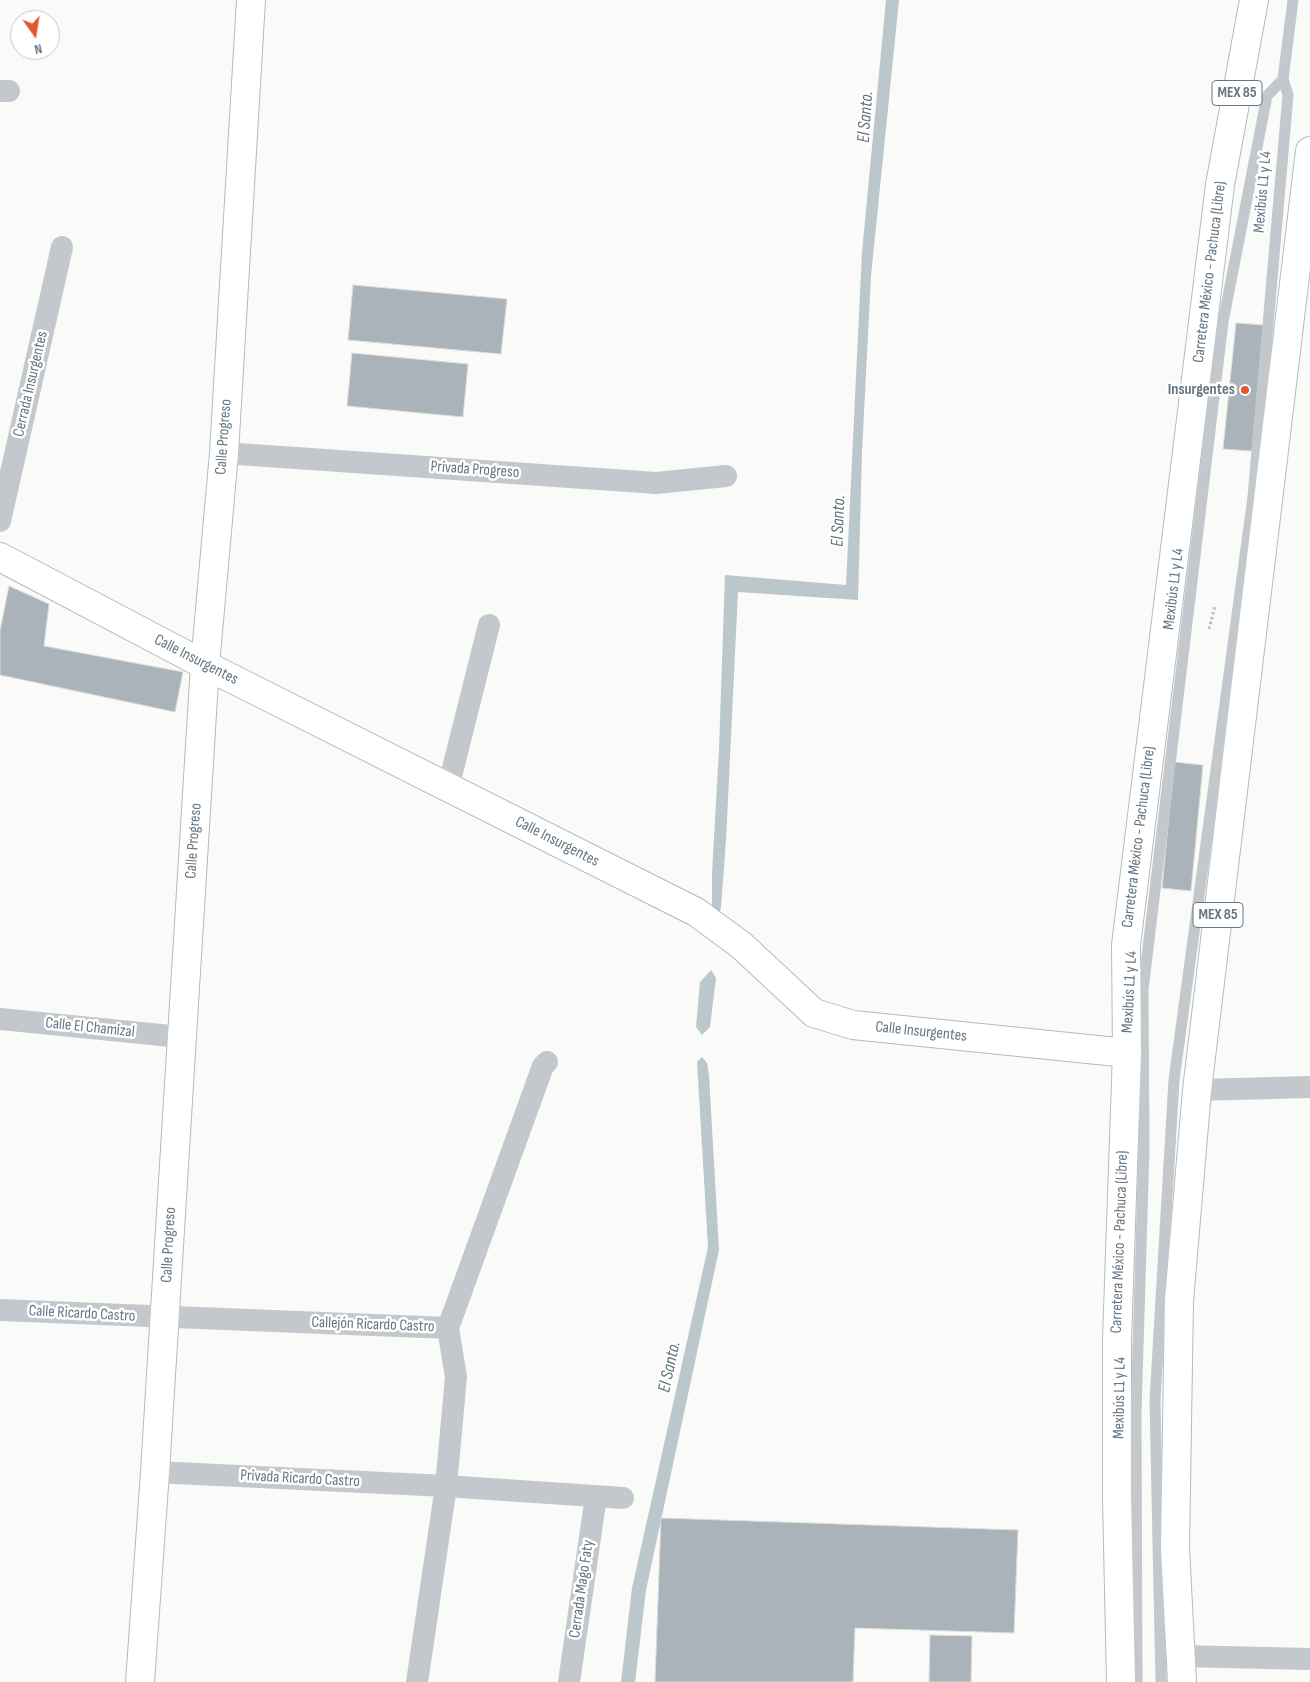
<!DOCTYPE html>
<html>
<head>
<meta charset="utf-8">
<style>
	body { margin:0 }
	#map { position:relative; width:1310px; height:1682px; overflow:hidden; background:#fafaf8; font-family:"Sofia Sans Condensed",sans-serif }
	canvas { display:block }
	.north { position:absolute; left:10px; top:10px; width:50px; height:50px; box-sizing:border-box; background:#fff; border:1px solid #c1c8cd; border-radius:50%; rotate:167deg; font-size:14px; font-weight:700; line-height:20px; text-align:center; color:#657683 }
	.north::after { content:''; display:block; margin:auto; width:18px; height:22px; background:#e4572e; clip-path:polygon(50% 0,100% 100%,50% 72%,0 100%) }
</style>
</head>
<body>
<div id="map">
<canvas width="1310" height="1682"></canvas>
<div class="north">N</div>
</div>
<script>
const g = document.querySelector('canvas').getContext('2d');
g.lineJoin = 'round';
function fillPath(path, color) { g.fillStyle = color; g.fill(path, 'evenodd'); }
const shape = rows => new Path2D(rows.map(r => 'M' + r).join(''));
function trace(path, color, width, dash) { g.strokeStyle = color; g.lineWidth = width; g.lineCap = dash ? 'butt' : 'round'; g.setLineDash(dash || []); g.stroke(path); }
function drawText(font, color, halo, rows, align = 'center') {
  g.font = font + ' "Sofia Sans Condensed",sans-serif'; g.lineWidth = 5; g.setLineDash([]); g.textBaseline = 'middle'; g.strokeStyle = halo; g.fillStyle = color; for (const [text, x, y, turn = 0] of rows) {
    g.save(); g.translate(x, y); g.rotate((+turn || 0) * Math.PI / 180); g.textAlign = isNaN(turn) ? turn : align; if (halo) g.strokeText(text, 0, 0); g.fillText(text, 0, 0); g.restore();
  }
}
fillPath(shape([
	[886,0,899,0,871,276,862,452,858,600,738,592,726,840,721,908,718,917,712,908,712,873,719,749,725,575,846,585,862,252],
	[711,970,716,978,710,1027,702,1035,696,1027,700,982],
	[702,1057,707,1063,709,1075,719,1250,646,1590,635,1682,621,1682,632,1588,708,1247,697,1062]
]), '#bbc7cb');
const building = shape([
	[353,285,507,299,501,354,348,340,353,285],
	[1236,323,1264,325,1252,451,1223,449,1236,323],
	[352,353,468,364,463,417,347,406,352,353],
	[9,586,49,604,44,646,183,672,175,712,0,675,0,631,9,586],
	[1174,762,1203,765,1191,891,1162,888,1174,762],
	[661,1518,1018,1530,1014,1633,855,1628,853,1682,655,1682,661,1518],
	[930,1635,972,1636,971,1682,929,1682,930,1635]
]);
fillPath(building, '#aab3b9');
trace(building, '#dcdcda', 1);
const secondary = shape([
	[0,557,205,665,696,912,741,945,814,1013,853,1025,1127,1053],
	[140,1682,155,1472,205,665,224,453,251,0]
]);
const primary = shape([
	[1121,1682,1117,1498,1117,1339,1127,1053,1126,945,1220,185,1254,0],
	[1182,1682,1175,1548,1179,1301,1197,1090,1310,151]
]);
trace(secondary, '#b3babf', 30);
trace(primary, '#b5babe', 30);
trace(shape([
	[1209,629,1215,606]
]), '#bbbfc2', 3, [2.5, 2.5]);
trace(shape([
	[1137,1682,1136,1414,1144,1148,1143,990,1223,322,1267,96,1283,79],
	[1161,1682,1155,1400,1174,1080,1253,497,1288,95,1283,79,1293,0]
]), '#c3c8cc', 11);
trace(shape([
	[0,91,9,91],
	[224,453,656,483,726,476],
	[0,521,62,247],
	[448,788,489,625],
	[0,1019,181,1037],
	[1197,1090,1310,1087],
	[0,1310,448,1328],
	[155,1472,446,1486,623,1498],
	[1180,1656,1310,1659],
	[417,1682,446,1486,456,1377,448,1328,543,1066,547,1062],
	[569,1682,596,1496]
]), '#c3c8cc', 22);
trace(secondary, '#fff', 28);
trace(primary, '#fff', 28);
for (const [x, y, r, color] of [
	[1245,390,5,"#e4572e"]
]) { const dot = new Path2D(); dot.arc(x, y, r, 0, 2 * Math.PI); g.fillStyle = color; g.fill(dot); trace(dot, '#fff', 2); }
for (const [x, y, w] of [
	[1237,93,50],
	[1218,915,50]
]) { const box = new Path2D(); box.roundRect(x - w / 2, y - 12.5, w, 25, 4); g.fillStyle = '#fff'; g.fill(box); trace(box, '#657683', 1); }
drawText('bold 15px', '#657683', null, [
	["MEX 85",1237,93],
	["MEX 85",1218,915]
]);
drawText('16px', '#657683', '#fff', [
	["Mexibús L1 y L4",1263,192,-85],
	["Carretera México - Pachuca (Libre)",1210,272,-83],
	["Cerrada Insurgentes",31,384,-77],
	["Calle Progreso",224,437,-86],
	["Privada Progreso",475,470,4],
	["Mexibús L1 y L4",1174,589,-83],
	["Calle Insurgentes",196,660,27],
	["Carretera México - Pachuca (Libre)",1139,837,-83],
	["Calle Progreso",194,841,-86],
	["Calle Insurgentes",557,842,27],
	["Mexibús L1 y L4",1130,992,-87],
	["Calle El Chamizal",90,1028,6],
	["Calle Insurgentes",921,1032,6],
	["Carretera México - Pachuca (Libre)",1120,1242,-88],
	["Calle Progreso",169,1245,-87],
	["Calle Ricardo Castro",82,1314,3],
	["Callejón Ricardo Castro",373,1325,2],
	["Mexibús L1 y L4",1120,1398,-89],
	["Privada Ricardo Castro",300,1479,3],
	["Cerrada Mago Faty",582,1589,-82]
]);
drawText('bold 16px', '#657683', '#fff', [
	["Insurgentes",1235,390]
], 'right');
drawText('italic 18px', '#60757c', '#fff', [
	["El Santo.",866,117,-86],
	["El Santo.",839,521,-88],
	["El Santo.",670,1367,-78]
]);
</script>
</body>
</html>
